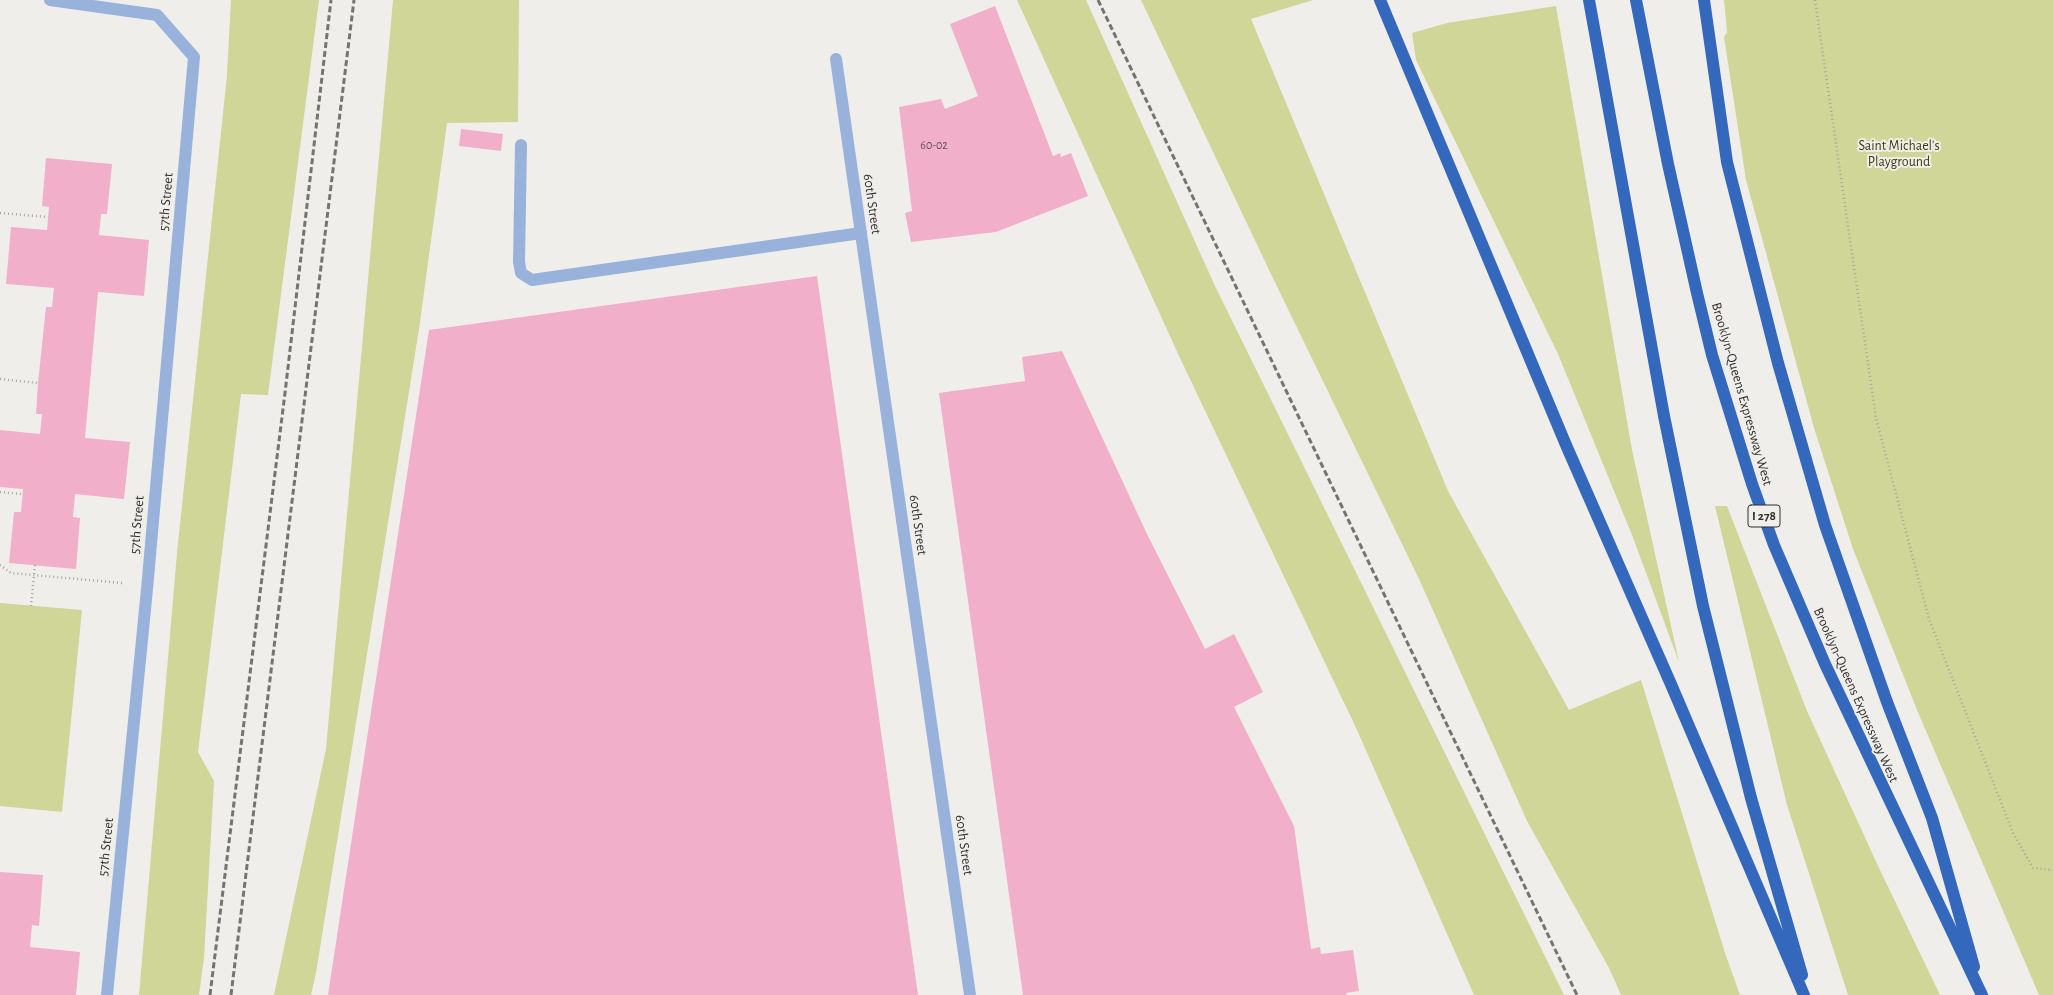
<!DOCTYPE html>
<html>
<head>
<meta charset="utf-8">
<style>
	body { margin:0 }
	canvas { display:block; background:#f0eeeb }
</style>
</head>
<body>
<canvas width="2053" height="995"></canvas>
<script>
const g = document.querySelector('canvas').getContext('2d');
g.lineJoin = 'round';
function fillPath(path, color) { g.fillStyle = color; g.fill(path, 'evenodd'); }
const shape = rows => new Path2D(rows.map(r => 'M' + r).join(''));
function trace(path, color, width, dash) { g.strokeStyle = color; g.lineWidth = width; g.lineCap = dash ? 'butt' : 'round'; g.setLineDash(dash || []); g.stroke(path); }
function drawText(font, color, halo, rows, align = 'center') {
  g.font = font + ' "Alegreya Sans",sans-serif'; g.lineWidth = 4; g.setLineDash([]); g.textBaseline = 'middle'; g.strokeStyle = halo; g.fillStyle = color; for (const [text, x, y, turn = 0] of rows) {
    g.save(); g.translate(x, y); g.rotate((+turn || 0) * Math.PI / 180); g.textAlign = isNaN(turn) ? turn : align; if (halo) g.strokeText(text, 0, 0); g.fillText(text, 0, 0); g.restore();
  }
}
fillPath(shape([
	[231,0,319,0,268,395,241,394,198,752,214,781,204,958,199,995,139,995,177,553,227,75],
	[393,0,519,0,518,122,447,123,419,329,316,973,311,995,274,995,326,749],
	[1017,0,1086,0,1215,286,1564,995,1474,995,1357,730,1179,356],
	[1141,0,1313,0,1251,19,1448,491,1569,710,1641,680,1725,953,1740,995,1621,995,1609,968,1527,821,1419,579,1270,272],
	[1724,0,2053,0,2053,995,2039,995,1917,710,1853,549,1814,428,1746,180,1724,37,1727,32],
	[1556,6,1632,450,1679,662,1632,535,1558,354,1416,60,1412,33,1447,23],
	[1715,506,1727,506,1807,711,1879,868,1940,995,1848,995,1787,805],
	[0,603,82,610,62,812,0,806]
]), '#d0d598');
fillPath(shape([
	[995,6,1053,156,1060,153,1061,157,1071,153,1088,196,996,232,911,242,905,213,912,211,899,107,941,99,945,109,978,96,950,24],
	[461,129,503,134,501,151,459,146],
	[46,158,112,164,107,214,101,214,99,235,149,240,144,296,98,292,85,438,130,442,124,499,75,494,73,517,80,518,76,569,9,563,14,512,21,512,23,489,0,487,0,430,40,434,42,414,36,414,38,383,46,307,52,307,54,288,6,284,11,227,47,230,49,207,42,206],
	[817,276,918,995,328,995,429,330],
	[1062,351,1147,534,1205,649,1234,634,1263,692,1234,707,1294,826,1311,949,1320,947,1321,954,1353,950,1359,991,1346,993,1347,995,1023,995,939,393,1025,381,1022,357],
	[0,872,43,875,39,926,32,925,30,947,80,952,76,995,0,995]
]), '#f2afca');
trace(shape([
	[1815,0,1876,418,1929,619,2013,833,2033,868,2053,870],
	[0,213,48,217],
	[0,379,38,383],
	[0,492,23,494],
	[0,565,11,573,122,583],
	[31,606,35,565]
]), '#a7a6a4', 2.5, [1, 3]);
trace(shape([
	[521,145,519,262,521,273,532,280,861,233]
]), '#99b2db', 12);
trace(shape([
	[50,0,157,15,194,57,147,589,107,995],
	[836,59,970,995]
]), '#99b2db', 12);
trace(shape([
	[1380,0,1566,445,1670,682,1804,995],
	[1589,0,1664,416,1703,606,1751,798,1802,975],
	[1636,0,1668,164,1697,293,1712,355,1752,484,1774,545,1825,664,1982,995],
	[1704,0,1727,162,1778,363,1825,525,1887,702,1932,818,1974,967]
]), '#3368bd', 12);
trace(shape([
	[1098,0,1577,995],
	[210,995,285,393,331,0],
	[231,995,354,0]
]), '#757473', 3, [6, 3]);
drawText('12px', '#604f55', null, [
	["60-02",934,145]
]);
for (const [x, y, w] of [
	[1764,516,32]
]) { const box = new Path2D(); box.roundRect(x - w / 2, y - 11, w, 22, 3); g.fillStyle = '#f0eeeb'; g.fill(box); trace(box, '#2f2f2e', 1); }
drawText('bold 13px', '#2f2f2e', null, [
	["I 278",1764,516]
]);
drawText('14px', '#3c3e0b', '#f0eeeb', [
	["Saint Michael's",1899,146],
	["Playground",1899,162]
]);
drawText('14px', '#2f2f2e', '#f0eeeb', [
	["57th Street",166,202,-85],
	["60th Street",872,204,82],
	["Brooklyn-Queens Expressway West",1742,394,74],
	["57th Street",137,525,-85],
	["60th Street",918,525,82],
	["Brooklyn-Queens Expressway West",1856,695,66],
	["60th Street",964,845,82],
	["57th Street",106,847,-84]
]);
</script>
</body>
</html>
